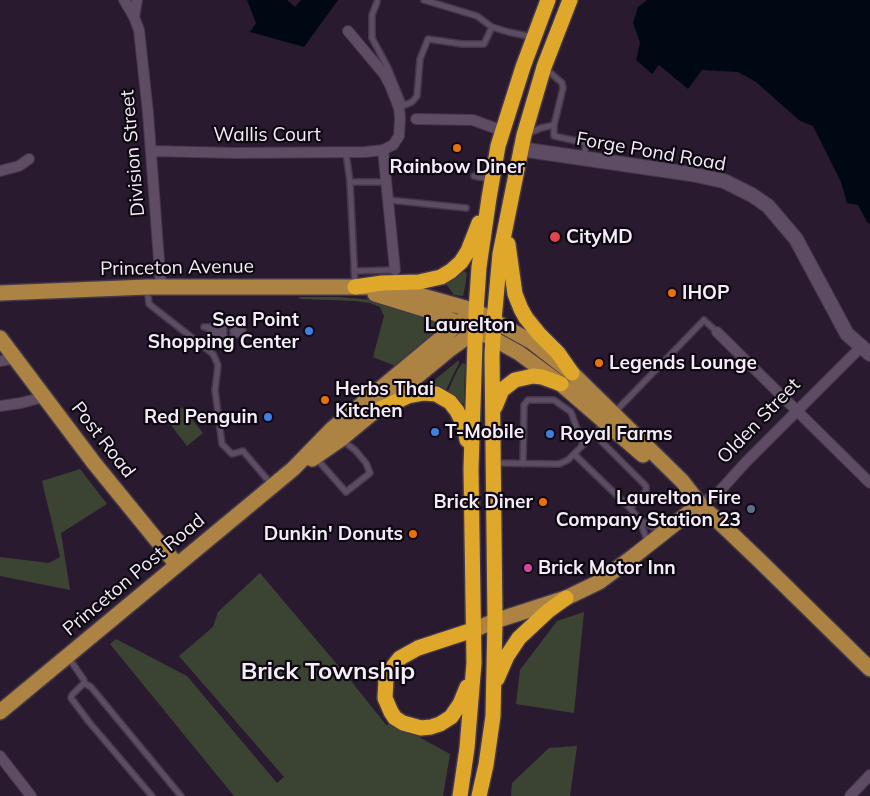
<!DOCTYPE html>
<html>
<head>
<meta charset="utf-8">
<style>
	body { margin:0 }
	canvas { display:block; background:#291a2f }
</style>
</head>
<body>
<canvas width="870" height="796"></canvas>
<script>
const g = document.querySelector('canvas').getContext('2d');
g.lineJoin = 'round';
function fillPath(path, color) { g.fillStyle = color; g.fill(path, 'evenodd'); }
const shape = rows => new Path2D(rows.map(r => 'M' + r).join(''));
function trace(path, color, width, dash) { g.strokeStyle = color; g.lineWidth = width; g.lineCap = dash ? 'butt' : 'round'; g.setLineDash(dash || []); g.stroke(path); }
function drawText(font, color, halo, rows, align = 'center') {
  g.font = font + ' Mulish,sans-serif'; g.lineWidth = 4.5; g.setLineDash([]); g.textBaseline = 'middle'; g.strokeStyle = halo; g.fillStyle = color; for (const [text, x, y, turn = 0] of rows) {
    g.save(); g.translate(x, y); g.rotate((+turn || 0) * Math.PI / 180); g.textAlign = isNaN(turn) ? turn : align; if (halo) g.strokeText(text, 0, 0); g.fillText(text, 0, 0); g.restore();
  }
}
fillPath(shape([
	[461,270,467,273,465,287,463,296,454,295,444,281],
	[298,297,339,297,372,300,399,310,434,319,442,325,433,335,395,366,373,357,384,316,380,307,370,303,355,301,301,299],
	[459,360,459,363,445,392,434,388,432,382],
	[463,363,465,364,464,403,460,405,447,393,458,369],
	[182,407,203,433,187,446,167,420],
	[80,469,107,504,61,533,70,590,0,576,0,557,49,563,60,557,42,481],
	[260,573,351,681,387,726,390,721,450,754,443,796,234,796,110,644,116,639,187,676,277,783,284,777,179,656,213,627,218,612],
	[584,612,574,713,516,704,520,670,557,621],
	[577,746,570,796,511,796,512,783,549,748]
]), '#3b4433');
fillPath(shape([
	[247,0,287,0,295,7,301,0,338,0,304,47,250,32,256,23],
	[647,0,870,0,870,224,867,222,858,205,847,203,841,182,813,126,800,121,756,82,738,72,702,70,688,89,659,65,652,74,636,60,640,43,633,23,638,7]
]), '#000913');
const lane = shape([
	[424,0,477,16,492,27,508,32,533,37],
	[377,2,372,15,372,38,388,68,402,102,405,105,412,102,417,96,420,59,428,39,462,44,484,44,492,27],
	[554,125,554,136,586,143,584,157],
	[527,134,541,128,554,125,563,88,562,83,545,68],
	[346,153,350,182,386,182],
	[474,176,490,179],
	[350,182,355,284],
	[389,200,466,208],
	[354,271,395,270],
	[147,288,149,304,213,354,218,365,215,390,222,444,232,454,243,451,272,485],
	[233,326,242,326],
	[204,327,224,327],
	[209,331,224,331],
	[233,331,243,330],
	[214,335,224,335],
	[233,335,242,334],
	[614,413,704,320,717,332],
	[594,434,646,486,646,491,630,508,640,520,652,527,662,529],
	[574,454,630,508],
	[316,458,346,492,370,473,366,463,355,450,342,440],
	[495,463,559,464,568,460,603,425],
	[523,464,524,405,528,400,554,400,571,412,583,445],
	[640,521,648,543],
	[68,657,84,680,84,683,72,695,71,698,89,722,152,796],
	[84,683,91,687,181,796]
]);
const street = shape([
	[124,0,134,17,139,30,148,113,161,287],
	[134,17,137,0],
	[416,119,473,120,503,131],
	[383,150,395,270],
	[151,151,235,153,365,152,383,150,393,145,399,136,400,118,399,108,390,85,384,74,348,31],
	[0,171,19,166,29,159],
	[717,332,870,483],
	[0,361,15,358],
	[0,406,21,403,44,397],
	[700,504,717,494,746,462,860,348],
	[0,756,31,796],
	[850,796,870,775]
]);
const secondary = shape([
	[520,149,691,174,724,181,752,195,768,206,796,239,847,334,870,354]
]);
const primary = shape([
	[0,293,147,287,379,287,419,295,476,311,532,342,572,373,682,481,700,504],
	[375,294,427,310,458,323,492,338,519,353,561,384,643,455],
	[0,338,94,463,177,565],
	[312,459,341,439,449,350,481,327],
	[692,499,714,517,760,561,870,669],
	[473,630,495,621,566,598,599,582,634,556,700,504],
	[0,712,293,469,332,429,464,319]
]);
const highway = shape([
	[508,244,515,294,521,309,526,318,539,334,558,353,572,373],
	[355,287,382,283,419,282,441,277,451,271,461,262,468,251,479,223],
	[495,407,502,390,515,380,533,376,542,377,561,384],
	[372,413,408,396,424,393,436,394,450,402,457,411,464,425,467,440],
	[497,679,507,656,519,638,548,611,566,598],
	[467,687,460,704,451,717,440,724,431,727,421,728,403,723,395,718,391,712,385,698,386,678,392,668,400,658,418,648,473,630],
	[460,796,467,748,474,663,471,469,476,311,479,267,489,198,498,146,523,67,548,0],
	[479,796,486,765,493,716,495,621,492,355,494,320,500,254,524,135,544,67,570,0]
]);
trace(lane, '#433849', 8);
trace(street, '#433849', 12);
trace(secondary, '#433849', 16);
trace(primary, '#433849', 18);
trace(highway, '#433849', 18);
trace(lane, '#5d4c64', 5);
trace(street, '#5d4c64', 10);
trace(secondary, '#5d4c64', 14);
trace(primary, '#ac8342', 15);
trace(highway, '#e0a82b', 15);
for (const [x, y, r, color] of [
	[457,148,5,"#e8710a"],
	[555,237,6,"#e0444e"],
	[672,293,5,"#e8710a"],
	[309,331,5,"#3f7fe0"],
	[599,363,5,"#e8710a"],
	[325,400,5,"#e8710a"],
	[268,417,5,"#3f7fe0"],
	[435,432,5,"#3f7fe0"],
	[550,434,5,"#3f7fe0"],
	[543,502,5,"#e8710a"],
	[751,509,5,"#5c6f8a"],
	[413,534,5,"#e8710a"],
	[528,568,5,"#d1479c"]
]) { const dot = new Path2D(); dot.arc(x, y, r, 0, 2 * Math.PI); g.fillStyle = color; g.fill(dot); trace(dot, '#0e0811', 2); }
drawText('19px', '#f5ebf9', '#0e0811', [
	["Wallis Court",267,135],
	["Forge Pond Road",651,152,10],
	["Division Street",133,153,-95],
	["Princeton Avenue",177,268,-1],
	["Olden Street",759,421,-46],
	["Post Road",103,440,52],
	["Princeton Post Road",134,575,-40]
]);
drawText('bold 19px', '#f5ebf9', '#0e0811', [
	["Rainbow Diner",457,167,"center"],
	["CityMD",566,237],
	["IHOP",682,293],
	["Sea Point",299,320,"right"],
	["Shopping Center",299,342,"right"],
	["Legends Lounge",609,363],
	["Herbs Thai",335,389],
	["Kitchen",335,411],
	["Red Penguin",258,417,"right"],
	["T-Mobile",445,432],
	["Royal Farms",560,434],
	["Laurelton Fire",741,498,"right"],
	["Company Station 23",741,520,"right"],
	["Brick Diner",533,502,"right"],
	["Dunkin' Donuts",403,534,"right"],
	["Brick Motor Inn",538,568]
], 'left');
drawText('bold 20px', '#f5ebf9', '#0e0811', [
	["Laurelton",470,325]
]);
drawText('bold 24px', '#f5ebf9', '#0e0811', [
	["Brick Township",328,672]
]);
</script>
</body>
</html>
